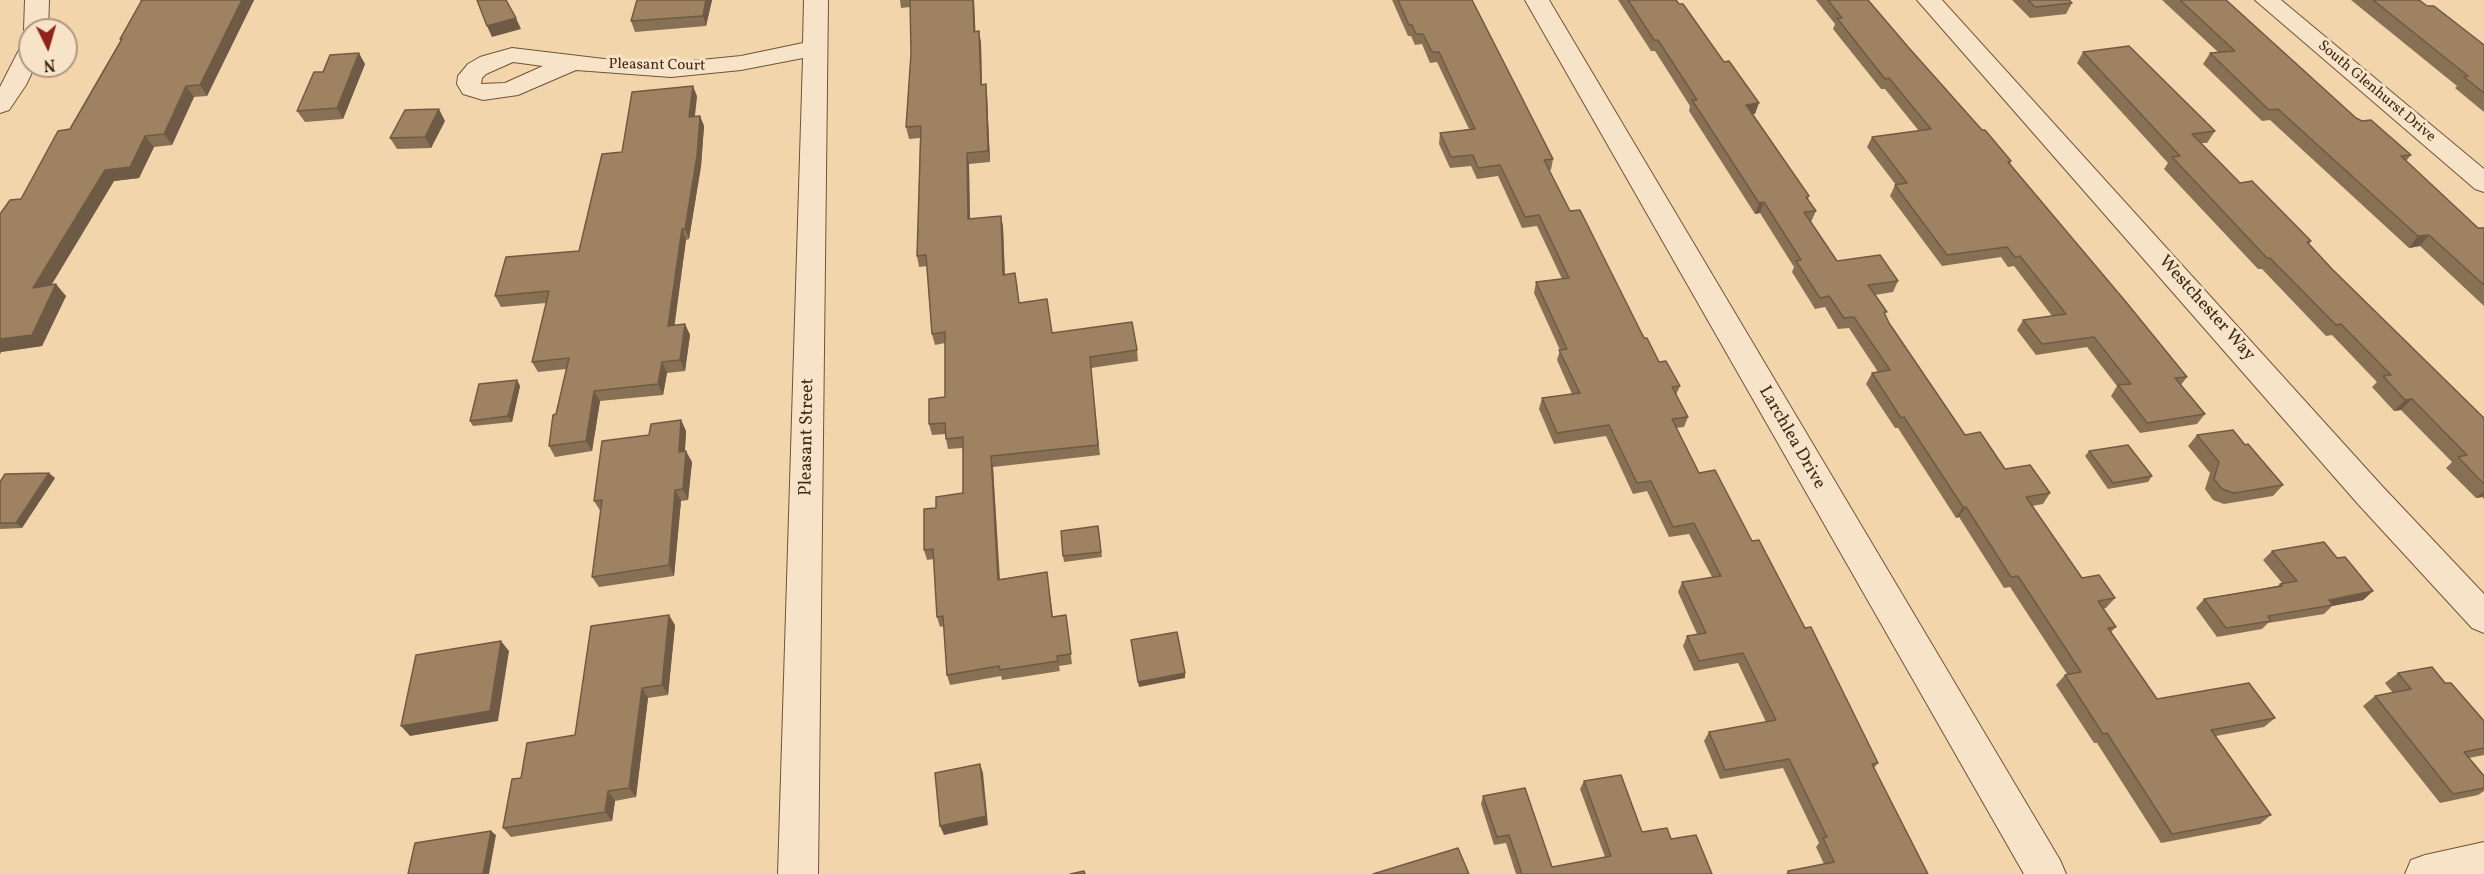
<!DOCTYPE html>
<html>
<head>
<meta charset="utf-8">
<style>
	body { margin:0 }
	#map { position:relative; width:2484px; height:874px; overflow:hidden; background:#f3d5ab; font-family:Vollkorn,serif }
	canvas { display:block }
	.north { position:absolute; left:18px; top:18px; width:60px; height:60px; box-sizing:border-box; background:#f7e4c8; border:2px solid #ae9980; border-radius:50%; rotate:175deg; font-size:16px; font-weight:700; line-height:24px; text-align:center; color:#412913 }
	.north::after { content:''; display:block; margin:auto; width:21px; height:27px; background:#8f2418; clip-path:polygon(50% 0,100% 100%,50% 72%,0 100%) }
</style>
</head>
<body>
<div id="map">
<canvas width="2484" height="874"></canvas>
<div class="north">N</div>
</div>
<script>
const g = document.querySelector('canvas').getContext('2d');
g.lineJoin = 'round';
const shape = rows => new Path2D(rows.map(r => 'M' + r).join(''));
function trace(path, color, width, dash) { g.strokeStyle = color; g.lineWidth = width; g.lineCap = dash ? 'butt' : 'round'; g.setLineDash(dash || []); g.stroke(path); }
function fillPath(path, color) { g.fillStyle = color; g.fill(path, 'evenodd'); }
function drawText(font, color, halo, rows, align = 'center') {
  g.font = font + ' Vollkorn,serif'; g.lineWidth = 6; g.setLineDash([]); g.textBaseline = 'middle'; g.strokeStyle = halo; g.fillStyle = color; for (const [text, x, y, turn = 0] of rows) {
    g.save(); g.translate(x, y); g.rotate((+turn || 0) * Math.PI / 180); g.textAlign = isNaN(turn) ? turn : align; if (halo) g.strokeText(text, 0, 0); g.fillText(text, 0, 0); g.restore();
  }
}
const street = shape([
	[25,0,49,0,48,30,30,30,30,36,28,35,24,30,25,0],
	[804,0,828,0,818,874,778,874,803,58,741,70,671,77,576,70,518,95,483,100,463,94,457,84,458,76,468,64,480,57,512,48,604,59,671,63,741,56,803,43,804,0],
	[513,62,543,66,505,83,481,84,482,78,486,74,513,62],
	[1525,0,1549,0,2060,860,2066,874,2024,874,1525,0],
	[1917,0,1942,0,2382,486,2484,594,2484,633,2472,628,2358,504,1917,0],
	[2255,0,2281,0,2484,169,2484,192,2475,189,2255,0],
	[30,44,30,66,35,66,26,85,9,110,0,113,0,87,21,46,30,44],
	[2484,842,2484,874,2405,874,2411,860,2425,855,2484,842]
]);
trace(street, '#6e5439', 2);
fillPath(street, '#f7e4c8');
fillPath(shape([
	[140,0,254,0,207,96,194,97,172,145,154,147,139,178,114,181,51,285,66,296,42,346,1,352,0,354,0,214,21,199,70,129,121,41,120,39,141,2],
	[712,0,706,26,635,32,631,21],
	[900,0,974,0,975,32,981,42,982,85,987,95,990,162,969,164,970,219,1001,216,1003,227,1005,274,1017,284,1019,303,1052,333,1137,350,1138,361,1091,368,1100,455,993,467,1000,579,1047,572,1053,616,1067,625,1072,664,1059,666,1060,671,1002,680,1001,676,950,685,947,675,944,626,940,627,937,617,934,559,927,560,924,550,936,508,963,493,963,448,948,449,946,439,946,434,932,435,929,424,945,397,945,343,935,345,932,334,927,266,919,267,917,256,920,138,909,139,906,127,911,54,910,7,901,8],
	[1392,0,1472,0,1553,159,1551,170,1549,170,1570,211,1659,362,1680,386,1676,395,1688,417,1684,427,1676,428,1699,473,1752,541,1805,628,1878,763,1874,768,1928,874,1786,874,1788,871,1824,864,1816,847,1819,843,1783,768,1720,779,1704,741,1709,732,1766,722,1738,663,1694,671,1683,646,1687,636,1697,634,1678,592,1682,582,1712,577,1689,534,1669,537,1647,491,1633,494,1606,436,1554,444,1539,409,1542,398,1572,394,1557,360,1560,350,1534,293,1536,282,1562,279,1537,226,1522,228,1498,176,1477,179,1471,166,1450,168,1439,144,1440,133,1469,129,1437,62,1430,63,1422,44,1415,45,1411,36,1408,36],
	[1618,0,1676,0,1755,114,1753,114,1809,196,1808,199,1816,211,1811,222,1837,261,1898,281,1893,292,1875,295,1889,323,1965,435,2005,469,2050,493,2043,504,2032,506,2082,578,2115,598,2106,608,2103,609,2116,627,2111,632,2157,699,2275,718,2264,727,2216,736,2271,815,2260,824,2161,843,2097,743,2094,743,2056,685,2065,675,2067,674,2010,587,2004,588,1959,517,1956,518,1898,428,1895,428,1866,384,1872,373,1878,372,1849,328,1838,329,1825,307,1815,309,1792,272,1794,267,1760,213,1755,214,1689,111,1690,106,1655,51,1651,51],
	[1816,0,1868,0,1909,48,1982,130,2011,161,2010,164,2187,377,2181,385,2205,414,2197,424,2140,433,2111,396,2117,386,2087,347,2036,355,2017,330,2023,320,2052,316,2014,266,2008,267,2001,257,1942,266,1890,196,1895,185,1896,185,1867,147,1872,137,1919,131,1885,89,1881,89,1833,29,1835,24],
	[2012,0,2069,0,2072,3,2066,14,2030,18],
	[2162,0,2226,0,2356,118,2411,155,2406,161,2478,228,2484,228,2484,306,2420,246,2409,248,2270,120,2262,121,2203,64,2210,53,2218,52],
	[2351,0,2419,0,2484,45,2484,112,2455,88,2457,86],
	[2083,52,2215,131,2207,143,2201,143,2240,183,2311,241,2309,244,2332,269,2484,418,2484,499,2482,497,2476,498,2446,468,2452,462,2401,410,2394,411,2372,387,2377,382,2332,335,2326,336,2262,269,2258,269,2164,169,2168,163,2077,63],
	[365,64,343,119,305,122,297,111,323,72],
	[697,96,695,116,700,116,704,126,701,166,689,239,686,240,674,325,685,324,690,335,685,371,667,373,663,395,600,401,592,451,555,457,549,446,566,369,538,372,532,362,546,303,501,307,495,296,579,251,622,152],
	[445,121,431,148,397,149,390,138],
	[517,380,520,386,512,422,473,426,470,421],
	[681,420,686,431,685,451,692,462,688,500,681,501,674,576,599,587,592,577,601,512,594,501,649,435],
	[2197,435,2245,445,2283,485,2273,496,2224,504,2213,500,2205,489,2210,473,2188,446],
	[2089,451,2152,476,2148,482,2108,489,2085,456],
	[55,478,22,528,0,529,0,482],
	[1098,526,1102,557,1064,562,1063,556],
	[2272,551,2337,558,2373,591,2363,600,2332,606,2324,614,2268,623,2262,629,2217,637,2196,608,2204,599,2277,586,2282,583,2263,560],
	[675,625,668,695,648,698,636,797,615,801,612,821,511,837,503,828,575,735],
	[2398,673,2445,683,2484,721,2484,755,2469,758,2484,776,2484,791,2478,795,2440,803,2363,706,2375,696,2393,693,2385,683],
	[1584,781,1642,832,1671,839,1712,874,1516,874,1506,843,1494,845,1481,804,1483,796,1552,867,1605,857,1580,789]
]), '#887054');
fillPath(shape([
	[242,0,254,0,207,96,200,85],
	[706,0,712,0,706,26,703,16],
	[973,0,974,0,976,43,974,32],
	[516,18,521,29,492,37,487,26],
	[979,31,981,42,982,96,981,85],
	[359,53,365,64,343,119,337,108],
	[986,84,987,95,990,162,988,151],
	[186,86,194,97,172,145,164,134],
	[693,86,697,96,693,127,689,117],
	[1759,103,1755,114,1742,116,1746,105],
	[439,109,445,121,431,148,425,137],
	[700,116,704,126,701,166,689,239,685,229],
	[145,136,154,147,139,178,114,181,43,299,33,288,105,170],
	[967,153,969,164,970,230,968,219],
	[1764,202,1760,213,1755,214,1759,203],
	[1001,216,1003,227,1005,286,1003,275],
	[682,229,686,240,673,337,668,326],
	[2429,235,2420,246,2409,248,2418,236],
	[56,284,66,296,42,346,1,352,0,354,0,339],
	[685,324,690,335,685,371,680,360],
	[662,362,667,373,663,395,658,384],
	[517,380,520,386,512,422,508,416],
	[594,391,600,401,592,451,586,441],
	[2412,399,2401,410,2394,411,2405,400],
	[681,420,686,431,684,463,679,452],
	[686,451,692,462,688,500,683,489],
	[991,456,993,467,1000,590,998,580],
	[49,473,55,478,22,528,16,523],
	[675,490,681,501,674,576,669,565],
	[2484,491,2484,495,2482,497,2476,498],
	[1963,507,1966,507,1959,517,1956,518],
	[2373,591,2363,600,2332,606,2333,605,2329,600],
	[669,615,675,625,668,695,662,685],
	[501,641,509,651,498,721,410,736,401,726],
	[1185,673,1185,678,1139,687,1138,682],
	[642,688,648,698,636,797,629,788],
	[980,764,983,773,988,825,944,835,940,826],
	[608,791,615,801,612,821,605,812],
	[491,831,496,835,489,874,483,874]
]), '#6f5b45');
const building = shape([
	[142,0,242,0,200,85,186,86,164,134,145,136,130,167,105,170,33,288,56,284,32,335,0,339,0,214,10,200,21,199,58,131,70,129,122,39,120,39,142,0],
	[477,0,506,0,516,18,487,26,477,0],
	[637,0,706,0,703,16,631,21,637,0],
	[910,0,973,0,974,32,979,31,981,85,986,84,988,151,967,153,968,219,1001,216,1003,275,1015,273,1019,303,1047,299,1052,333,1132,322,1137,350,1090,357,1098,445,991,456,998,580,1047,572,1052,617,1066,615,1071,654,1057,656,1058,661,1000,670,999,666,947,675,943,616,937,617,933,549,924,550,924,509,936,508,936,497,963,493,963,437,946,439,945,423,929,424,929,399,945,397,945,332,932,334,926,255,917,256,921,126,906,127,911,54,910,0],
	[1398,0,1472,0,1553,159,1544,160,1570,211,1580,210,1644,338,1647,338,1659,362,1666,361,1680,386,1672,387,1688,417,1672,419,1699,473,1715,470,1752,541,1759,540,1805,628,1811,627,1878,763,1872,764,1928,874,1789,874,1788,871,1834,862,1823,838,1827,837,1789,759,1725,770,1709,732,1776,720,1743,653,1699,661,1687,636,1706,633,1682,582,1721,576,1694,523,1673,527,1651,481,1637,483,1609,425,1557,433,1542,398,1580,393,1559,350,1567,349,1536,282,1569,278,1539,215,1525,217,1500,165,1478,168,1473,155,1451,157,1440,133,1475,129,1439,52,1432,52,1423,34,1416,34,1412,25,1409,25,1398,0],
	[1628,0,1676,0,1679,4,1683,4,1724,62,1729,61,1759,103,1746,105,1809,196,1806,197,1816,211,1804,212,1837,261,1880,255,1898,281,1868,285,1887,312,1884,312,1889,323,1965,435,1980,432,2005,469,2030,465,2050,493,2026,497,2082,578,2099,575,2115,598,2098,601,2116,627,2108,628,2157,699,2249,683,2275,718,2211,730,2271,815,2172,834,2107,733,2103,734,2065,675,2081,672,2018,576,2011,577,1966,507,1963,507,1904,417,1901,418,1872,373,1890,370,1854,317,1844,318,1829,296,1820,298,1796,261,1801,260,1764,202,1759,203,1692,100,1697,100,1658,40,1654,40,1628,0],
	[1828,0,1868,0,1909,48,1982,130,1985,130,2011,161,2008,162,2126,302,2187,377,2175,378,2205,414,2147,423,2118,385,2131,384,2094,337,2042,344,2023,320,2066,314,2020,256,2015,257,2007,247,1947,255,1895,185,1907,183,1872,137,1931,129,1889,78,1885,79,1837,18,1842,18,1828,0],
	[2028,0,2069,0,2072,3,2035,7,2028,0],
	[2180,0,2226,0,2356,118,2362,121,2371,120,2411,155,2401,156,2478,228,2484,228,2484,285,2429,235,2418,236,2278,109,2269,110,2210,53,2235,51,2180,0],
	[2373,0,2419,0,2427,6,2434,6,2484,45,2484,93,2464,77,2468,76,2373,0],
	[2129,46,2215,131,2192,134,2240,183,2252,181,2311,241,2307,242,2332,269,2484,418,2484,484,2458,457,2467,455,2412,399,2405,400,2383,376,2391,375,2341,324,2336,325,2270,258,2267,258,2172,157,2180,156,2083,52,2129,46],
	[359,53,337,108,297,111,314,72,323,72,330,55,359,53],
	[693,86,689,117,700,116,697,156,685,229,682,229,668,326,685,324,680,360,662,362,658,384,594,391,586,441,549,446,553,415,556,414,569,358,532,362,549,291,495,296,506,257,579,251,602,154,622,152,632,92,693,86],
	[439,109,425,137,390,138,405,110,439,109],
	[517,380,508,416,470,421,479,384,517,380],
	[681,420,679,452,686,451,683,489,675,490,669,565,592,577,602,500,594,501,602,441,649,435,651,424,681,420],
	[2233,430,2245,445,2248,444,2283,485,2234,493,2222,489,2214,479,2219,462,2197,435,2233,430],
	[2128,445,2152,476,2113,483,2089,451,2128,445],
	[49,473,16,523,0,523,0,482,5,474,49,473],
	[1098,526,1101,552,1063,556,1061,531,1098,526],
	[2324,542,2337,558,2345,557,2373,591,2329,600,2333,605,2268,616,2271,621,2226,628,2204,599,2282,586,2280,584,2297,581,2272,551,2324,542],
	[669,615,662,685,642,688,629,788,608,791,605,812,503,828,512,779,521,778,527,743,575,735,591,626,669,615],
	[1177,632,1185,673,1138,682,1131,640,1177,632],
	[501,641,490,711,401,726,416,655,501,641],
	[2432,667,2445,683,2451,683,2484,721,2484,748,2464,752,2484,776,2484,788,2453,794,2375,696,2411,689,2398,673,2432,667],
	[980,764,986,816,940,826,935,773,980,764],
	[1621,775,1642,832,1667,828,1671,839,1696,835,1712,874,1522,874,1509,835,1497,837,1483,796,1525,788,1552,867,1611,856,1584,781,1621,775],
	[491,831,483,874,408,874,415,843,491,831],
	[1458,848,1469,874,1373,874,1458,848],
	[1084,871,1085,874,1070,874,1084,871]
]);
fillPath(building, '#9e8262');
trace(building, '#6f5b45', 1.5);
drawText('15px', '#412913', '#f7e4c8', [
	["Pleasant Court",657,66,1],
	["South Glenhurst Drive",2376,92,40]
]);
drawText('18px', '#412913', '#f7e4c8', [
	["Westchester Way",2206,309,48],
	["Pleasant Street",808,437,-89],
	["Larchlea Drive",1791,438,60]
]);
</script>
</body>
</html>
